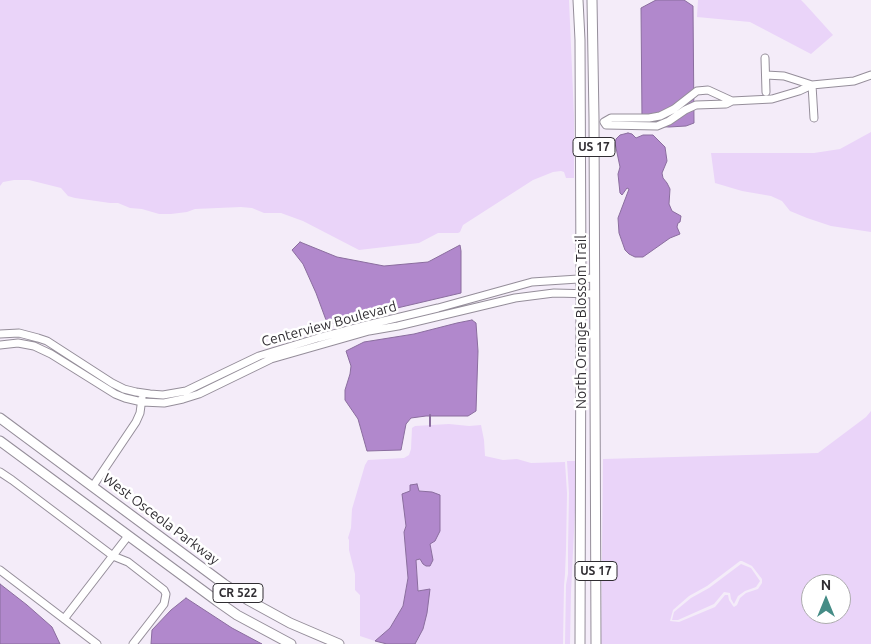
<!DOCTYPE html>
<html>
<head>
<meta charset="utf-8">
<style>
	body { margin:0 }
	#map { position:relative; width:871px; height:644px; overflow:hidden; background:#f4ecf9; font-family:Ubuntu,sans-serif }
	canvas { display:block }
	.north { position:absolute; left:801px; top:574px; width:50px; height:50px; box-sizing:border-box; background:#fff; border:1px solid #acabad; border-radius:50%; rotate:0deg; font-size:14px; font-weight:700; line-height:20px; text-align:center; color:#302d32 }
	.north::after { content:''; display:block; margin:auto; width:18px; height:22px; background:#458c86; clip-path:polygon(50% 0,100% 100%,50% 72%,0 100%) }
</style>
</head>
<body>
<div id="map">
<canvas width="871" height="644"></canvas>
<div class="north">N</div>
</div>
<script>
const g = document.querySelector('canvas').getContext('2d');
g.lineJoin = 'round';
function fillPath(path, color) { g.fillStyle = color; g.fill(path, 'evenodd'); }
const shape = rows => new Path2D(rows.map(r => 'M' + r).join(''));
function trace(path, color, width, dash) { g.strokeStyle = color; g.lineWidth = width; g.lineCap = dash ? 'butt' : 'round'; g.setLineDash(dash || []); g.stroke(path); }
function drawText(font, color, halo, rows, align = 'center') {
  g.font = font + ' Ubuntu,sans-serif'; g.lineWidth = 5; g.setLineDash([]); g.textBaseline = 'middle'; g.strokeStyle = halo; g.fillStyle = color; for (const [text, x, y, turn = 0] of rows) {
    g.save(); g.translate(x, y); g.rotate((+turn || 0) * Math.PI / 180); g.textAlign = isNaN(turn) ? turn : align; if (halo) g.strokeText(text, 0, 0); g.fillText(text, 0, 0); g.restore();
  }
}
fillPath(shape([
	[0,0,569,0,574,116,574,178,566,178,564,172,561,171,553,172,533,180,463,225,460,232,458,233,438,233,419,243,359,250,303,221,281,213,264,213,252,208,241,207,195,209,187,212,171,214,159,214,142,209,130,208,118,203,110,203,75,198,68,196,61,188,29,180,14,180,3,182,0,186],
	[698,0,801,0,805,4,833,35,811,54,750,22,697,17],
	[871,132,871,232,831,226,807,218,790,211,782,201,771,196,742,191,715,183,711,153,814,153,840,149],
	[871,411,871,644,601,644,603,459,818,453,866,417],
	[740,561,742,561,752,566,762,579,762,583,758,589,746,593,740,598,737,605,734,607,733,606,729,600,728,595,725,595,715,607,679,622,670,621,673,610,689,596,707,586],
	[811,584,841,584,841,614,811,614],
	[449,424,469,426,481,425,484,440,485,456,503,460,517,459,531,463,565,462,567,493,566,549,565,574,564,585,563,644,415,644,423,629,429,589,418,591,416,560,433,559,430,544,432,492,419,491,417,484,410,491,406,526,404,532,408,578,403,606,390,628,375,641,360,636,360,595,355,590,355,574,349,550,349,540,348,538,351,528,352,509,365,465,368,460,404,458,409,455,411,449,412,428,415,426],
	[567,461,577,461,577,471,571,592,570,644,565,644,566,585,568,574,568,549,569,493],
	[741,564,751,568,760,581,756,587,745,591,738,596,734,604,731,599,730,593,724,592,714,604,678,620,672,620,674,612,691,598,709,588]
]), '#ead4f9');
const water = shape([
	[656,0,684,0,693,6,694,123,686,126,669,127,651,126,642,119,641,8,656,0],
	[628,133,632,134,636,138,643,135,653,135,665,147,667,161,662,173,663,178,667,183,670,189,669,204,672,211,681,216,680,222,678,223,677,227,680,234,670,238,643,257,635,257,629,254,625,250,619,233,618,218,629,189,627,188,622,195,620,193,618,174,620,167,615,143,616,139,620,135,628,133],
	[300,242,337,257,384,266,428,262,460,245,461,251,461,293,329,324,326,320,316,293,303,264,292,250,300,242],
	[472,320,476,323,478,351,476,411,468,416,426,416,411,418,406,424,401,450,367,451,358,419,345,400,345,390,350,374,351,366,346,351,364,342,414,334,457,323,472,320],
	[417,484,419,491,432,492,440,495,440,531,435,541,430,544,433,560,430,566,426,566,423,564,420,559,416,560,418,591,430,589,427,613,423,629,415,644,387,644,375,641,390,628,403,606,408,578,404,532,406,526,402,494,410,491,410,485,417,484],
	[0,584,27,605,52,627,60,644,0,644,0,584],
	[186,598,232,628,262,644,151,644,152,630,171,610,186,598]
]);
fillPath(water, '#b188cc');
trace(water, '#8a6d9e', 1);
trace(shape([
	[430,415,430,426]
]), '#8a6d9e', 2);
const minor = shape([
	[765,58,766,92],
	[766,75,784,76,812,85,814,118],
	[604,122,606,125,657,126,669,121,685,110,696,105,726,104,732,101,772,99,799,91,812,85,854,81,871,75],
	[604,122,611,118,649,118,660,116,674,109,697,91,708,90,732,101],
	[0,334,19,333,38,338,47,341,112,383,124,389,136,392,150,394,163,395,186,391,259,356,318,338,367,325,438,308,532,282,594,278],
	[0,345,18,343,34,346,51,354,115,394,125,398,142,402,164,403,183,399,199,394,271,359,369,331,398,326,515,298,554,293,594,294],
	[0,472,12,480,113,556,128,562,164,590,166,594,164,604,133,644],
	[93,486,136,422,140,413,142,398],
	[0,570,97,644],
	[64,619,128,536]
]);
const major = shape([
	[578,0,580,40,581,279,580,644],
	[592,0,594,118,596,644],
	[0,418,224,584,248,600,290,623,339,644],
	[0,441,217,601,237,615,291,644]
]);
trace(minor, '#958e9a', 9);
trace(major, '#958e9a', 11);
trace(minor, '#fff', 7);
trace(major, '#fff', 9);
for (const [x, y, w] of [
	[594,147,42],
	[596,571,42],
	[238,593,50]
]) { const box = new Path2D(); box.roundRect(x - w / 2, y - 9.5, w, 19, 4); g.fillStyle = '#fff'; g.fill(box); trace(box, '#302d32', 1); }
drawText('bold 12px', '#302d32', null, [
	["US 17",594,147],
	["US 17",596,571],
	["CR 522",238,593]
]);
drawText('14px', '#302d32', '#fff', [
	["North Orange Blossom Trail",581,322,-90],
	["Centerview Boulevard",329,324,-15],
	["West Osceola Parkway",161,519,37]
]);
</script>
</body>
</html>
